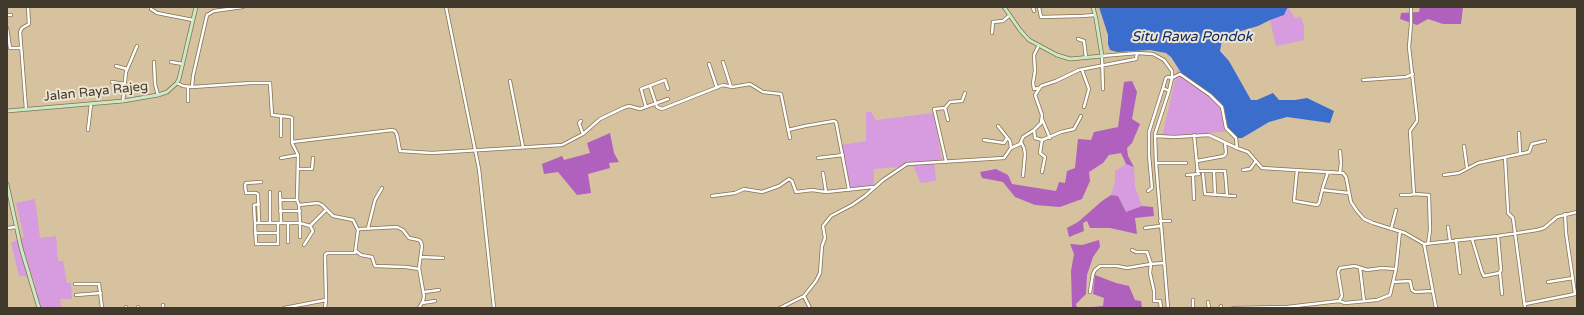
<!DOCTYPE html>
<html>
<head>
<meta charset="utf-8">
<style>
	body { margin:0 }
	#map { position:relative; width:1584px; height:315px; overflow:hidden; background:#d6c29f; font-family:"Varela Round",sans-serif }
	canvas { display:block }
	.frame { position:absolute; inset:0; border:8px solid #41392b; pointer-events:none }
</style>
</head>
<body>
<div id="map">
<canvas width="1584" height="315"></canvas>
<div class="frame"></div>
</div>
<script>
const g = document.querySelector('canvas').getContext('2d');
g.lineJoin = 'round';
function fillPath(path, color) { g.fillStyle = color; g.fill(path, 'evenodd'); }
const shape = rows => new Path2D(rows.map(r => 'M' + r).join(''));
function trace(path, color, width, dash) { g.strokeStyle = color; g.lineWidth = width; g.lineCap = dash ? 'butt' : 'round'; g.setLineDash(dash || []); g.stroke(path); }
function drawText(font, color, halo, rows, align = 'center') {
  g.font = font + ' "Varela Round",sans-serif'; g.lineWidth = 4; g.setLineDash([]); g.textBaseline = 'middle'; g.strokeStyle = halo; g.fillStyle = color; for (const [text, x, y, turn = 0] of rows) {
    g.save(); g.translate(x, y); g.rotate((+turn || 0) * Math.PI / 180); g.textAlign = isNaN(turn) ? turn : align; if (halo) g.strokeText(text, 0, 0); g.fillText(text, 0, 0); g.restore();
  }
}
fillPath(shape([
	[1288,7,1295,18,1301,17,1304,27,1304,40,1276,46,1270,20,1282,16,1287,12],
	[1178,67,1187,78,1205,90,1221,103,1224,108,1226,125,1230,131,1162,137],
	[866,112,871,112,876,120,934,113,942,161,934,162,936,181,921,183,913,166,874,169,874,185,850,189,841,145,866,141],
	[1126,164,1134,167,1135,187,1142,206,1126,212,1118,196,1111,195,1115,182,1115,171],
	[35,199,40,238,56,236,58,261,63,261,67,283,71,283,72,299,60,299,61,308,40,308,33,277,19,276,11,243,24,237,16,203]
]), '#d79be0');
fillPath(shape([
	[1420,7,1463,7,1461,24,1443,24,1428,19,1417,25,1400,19,1401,13,1419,12],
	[1132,81,1137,92,1132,119,1140,124,1132,143,1127,148,1128,156,1134,167,1126,164,1121,153,1109,155,1103,163,1089,172,1090,181,1082,199,1060,207,1035,205,1015,197,1003,182,982,178,980,172,996,169,1008,175,1012,184,1056,191,1059,182,1065,183,1067,171,1075,168,1078,139,1091,140,1094,132,1118,127,1124,82],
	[610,133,614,153,619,162,609,163,610,168,588,174,591,193,577,195,558,172,544,174,542,164,562,156,564,160,590,153,587,143],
	[1111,195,1118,196,1126,212,1142,206,1153,207,1154,216,1135,218,1137,234,1110,228,1090,228,1087,221,1083,223,1084,231,1069,237,1067,228,1078,222,1102,201],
	[1099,240,1100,247,1093,257,1087,275,1086,294,1076,304,1077,308,1072,308,1071,271,1074,254,1070,244,1082,245],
	[1095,275,1116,283,1129,286,1135,300,1141,301,1142,308,1083,308,1103,306,1104,298,1093,294]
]), '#b061bd');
fillPath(shape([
	[1099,7,1288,7,1284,15,1270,20,1258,26,1224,36,1222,40,1220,51,1229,61,1251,100,1257,100,1273,93,1279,100,1295,100,1307,98,1334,111,1330,123,1287,117,1269,122,1242,138,1237,138,1228,129,1224,108,1221,103,1205,90,1193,83,1182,74,1171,57,1166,53,1150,50,1117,52,1110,50,1108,44,1108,35]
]), '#3b6dcd');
const street = shape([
	[446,7,479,169,494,308],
	[1033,7,1034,11],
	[1039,7,1041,17,1082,16,1095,15],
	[1411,7,1411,24,1409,47,1417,117,1417,121,1410,131,1414,194,1429,195,1430,230,1428,244],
	[151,9,157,13,193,20],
	[7,15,11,15],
	[7,28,10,48,21,48],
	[992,33,993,22,1003,21,1010,15],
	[1078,39,1084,41,1086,58],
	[154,62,155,84,158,95],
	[171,62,183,64],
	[723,62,731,87],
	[709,64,717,88],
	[116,66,127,69],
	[1082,70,1089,89,1084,107],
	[1363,80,1406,77,1413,74],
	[510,81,523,147],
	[112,82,125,84],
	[177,83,183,86,192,87,251,83,270,83,272,115,290,117,292,118,292,143,298,155,297,200,299,205,300,223,255,223],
	[650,86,657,107,662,109,723,85,732,87,750,84,763,92,781,94,790,138],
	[192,87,193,76,207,15,214,11,243,7],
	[1038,88,1034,89,1033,83,1035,71,1034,55,1039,45],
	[1163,88,1166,78,1168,77,1172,78,1180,74,1210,95,1222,107,1226,128,1236,138,1237,148],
	[1103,89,1102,56,1137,53,1153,54,1164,60,1172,71,1172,78,1169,91,1155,134,1156,163,1168,308],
	[123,101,126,72,137,46],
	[188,101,188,87],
	[646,107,641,89,665,80,668,89],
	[945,108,950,102,962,101,965,93],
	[26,109,20,32,22,28,29,24,28,7],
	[1042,119,1050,138],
	[581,121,579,123,583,134],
	[998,126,1010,141,1011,148],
	[88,130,91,104],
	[788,130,805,126,834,121,836,122,849,190],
	[1034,130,1035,138,1042,140,1061,132,1074,129,1081,116],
	[1519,133,1520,153],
	[1194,135,1198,174],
	[281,136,281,116],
	[1156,136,1174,137,1209,135,1237,148,1248,152,1262,168,1343,173,1346,177,1351,202,1357,211,1364,219,1373,223,1405,233,1424,244,1498,236,1537,230,1544,228,1557,217,1577,212],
	[984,140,1004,143,1007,138],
	[292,142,392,130,395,131,397,135,400,151,432,153,562,145,583,134,600,119,623,108,629,106,640,109,668,99],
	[1021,142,1024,148,1025,154,1023,176],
	[1464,146,1467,168],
	[1340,151,1341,163,1340,172],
	[1505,157,1508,210,1508,213,1513,218,1525,308],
	[281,158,298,155],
	[818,158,843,155],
	[946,161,934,109,945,108,948,120],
	[1197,161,1224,156,1226,153,1225,143],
	[1156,163,1186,163],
	[299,169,312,169,313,158],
	[1243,170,1250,169,1256,161],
	[1297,170,1294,201,1317,205,1319,203,1323,187,1328,172],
	[1197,171,1225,171,1227,195],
	[1214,171,1215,194],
	[1042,172,1045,157,1040,153,1042,140],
	[823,173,826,192],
	[1203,174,1205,194,1235,196],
	[1187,175,1199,174],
	[1193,175,1194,199],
	[1444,175,1459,173,1478,163,1529,152,1532,144,1545,141],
	[1322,190,1349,193],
	[1148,191,1152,188,1149,155,1149,132,1163,88,1169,91],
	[270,192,270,223],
	[280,193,281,223],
	[1401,195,1410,195,1414,194],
	[712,196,735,193,744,189,762,192,779,186,789,179,792,181,796,192,812,190,826,192,873,187],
	[280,200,295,200],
	[259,204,254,205,256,244,278,244,278,223],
	[299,205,318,203,322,205,333,216,353,220,358,230,360,229,397,227,403,230,409,238,419,240,421,242,422,246,419,268,424,296,423,301,419,308],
	[280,211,300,211],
	[1160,221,1170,221],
	[259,223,258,194,256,193,246,193,245,185,246,183,261,182],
	[1448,227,1450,241],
	[7,228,16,227],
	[368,228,375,200,382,188],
	[1145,228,1160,226],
	[1391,229,1396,210],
	[255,233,278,233],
	[300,237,300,223,310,226,326,210],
	[1472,239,1482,272,1484,276,1499,273,1501,270,1498,236],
	[1456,240,1460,273],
	[288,242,288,223],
	[1424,244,1436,308],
	[304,245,313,231,310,226],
	[1132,250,1136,252,1147,252,1151,264,1164,263],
	[356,251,361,255,372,257,375,266,406,267,419,269],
	[421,257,443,258],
	[1360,268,1364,301],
	[1500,273,1502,294],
	[1393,282,1410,281,1412,290,1415,292,1433,291],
	[1548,282,1573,278],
	[75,284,99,284,102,308],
	[424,292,439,290],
	[1090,292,1093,274,1095,270,1100,266,1117,266,1127,268,1151,264,1150,273,1154,291,1154,301,1160,301,1161,308],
	[76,295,101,293],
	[804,296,810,308],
	[1193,300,1193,308],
	[1339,301,1345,303,1377,300,1390,295,1396,269,1400,231],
	[1208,302,1209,308],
	[422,303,435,301],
	[1525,304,1575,294,1566,233,1565,214],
	[163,305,163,308],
	[126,307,126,308],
	[138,307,138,308],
	[284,308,326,300,325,255,327,253,355,253,358,230],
	[325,308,326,300],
	[780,308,804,296,816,281,820,273,822,246,825,238,823,226,831,216,852,205,865,196,883,180,907,164,1004,158,1011,148,1020,144,1023,137,1034,130,1041,123,1042,115,1035,95,1041,86,1056,81,1079,70,1136,59,1137,53],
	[1220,308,1221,306],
	[1233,308,1287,307,1339,301,1342,296,1338,272,1340,268,1355,266,1367,270,1382,268,1396,269]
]);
const secondary = shape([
	[1004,7,1020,30,1029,40,1057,55,1070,59,1102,56,1096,19,1093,7],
	[7,111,123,101,158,95,167,92,177,83,179,79,196,7],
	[7,184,21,248,39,308]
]);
trace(street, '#837150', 4);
trace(secondary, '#837150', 4.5);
trace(street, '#fff', 2.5);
trace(secondary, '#cae9c7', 3);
drawText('13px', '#41392b', '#eee4d2', [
	["Jalan Raya Rajeg",96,92,-6]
]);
drawText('italic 14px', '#0a2965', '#eee4d2', [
	["Situ Rawa Pondok",1192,37]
]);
</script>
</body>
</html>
